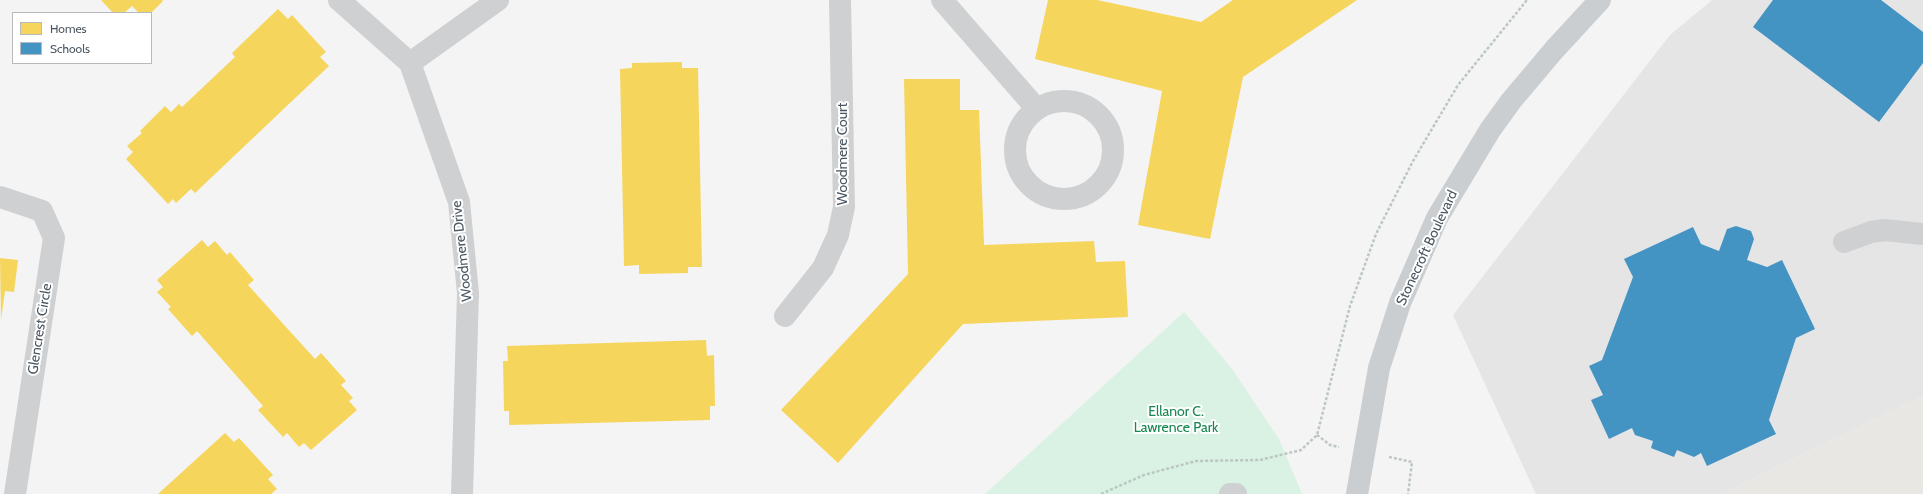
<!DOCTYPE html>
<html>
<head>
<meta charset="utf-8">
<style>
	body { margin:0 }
	#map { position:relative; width:1923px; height:494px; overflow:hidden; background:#f4f4f4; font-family:Cabin,sans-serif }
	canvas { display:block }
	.legend { position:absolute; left:12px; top:12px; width:140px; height:52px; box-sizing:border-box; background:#fff; border:1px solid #b7bbc0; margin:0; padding:5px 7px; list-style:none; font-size:12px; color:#4a5661 }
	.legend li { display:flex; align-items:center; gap:8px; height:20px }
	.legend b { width:20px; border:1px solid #b7bbc0 }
</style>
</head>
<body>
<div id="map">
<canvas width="1923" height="494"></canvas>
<ul class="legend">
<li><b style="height:11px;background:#f6d55c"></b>Homes</li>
<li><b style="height:11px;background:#4393c3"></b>Schools</li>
</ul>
</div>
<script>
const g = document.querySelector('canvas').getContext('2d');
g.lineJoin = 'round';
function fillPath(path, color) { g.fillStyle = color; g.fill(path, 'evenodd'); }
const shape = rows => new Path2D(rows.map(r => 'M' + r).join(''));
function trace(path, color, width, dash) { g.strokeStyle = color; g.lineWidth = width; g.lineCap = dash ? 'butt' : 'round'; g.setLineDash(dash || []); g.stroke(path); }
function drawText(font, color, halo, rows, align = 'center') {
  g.font = font + ' Cabin,sans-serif'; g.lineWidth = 4; g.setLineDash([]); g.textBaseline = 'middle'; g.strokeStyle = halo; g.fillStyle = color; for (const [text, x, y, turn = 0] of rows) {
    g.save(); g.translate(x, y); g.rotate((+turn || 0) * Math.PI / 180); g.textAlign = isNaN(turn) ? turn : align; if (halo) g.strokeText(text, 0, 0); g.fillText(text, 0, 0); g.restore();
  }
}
fillPath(shape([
	[1923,396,1923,494,1721,494]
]), '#e8e7e3');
fillPath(shape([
	[1712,0,1923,0,1923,396,1721,494,1536,494,1453,315,1670,35]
]), '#e6e5e6');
fillPath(shape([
	[1184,312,1232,369,1279,439,1302,494,985,494]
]), '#d9f2e3');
fillPath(shape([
	[101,0,162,0,163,1,151,13,139,13,132,6,124,13,113,13],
	[1048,0,1097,0,1201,22,1233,0,1357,0,1243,77,1210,239,1138,225,1162,91,1035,59],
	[278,9,288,19,292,15,326,52,320,57,329,66,195,193,191,189,176,203,173,199,168,204,126,159,133,152,127,146,142,133,140,131,165,106,171,112,179,104,182,107,235,57,232,53],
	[682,62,682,68,698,68,702,267,688,267,688,273,639,274,639,265,624,266,620,69,632,68,632,63],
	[904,79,960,79,960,110,979,110,984,245,1094,241,1096,262,1125,261,1128,317,963,324,838,463,781,410,908,274],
	[202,240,208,247,215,241,227,255,230,252,254,280,248,285,315,359,321,353,346,381,341,385,353,398,349,401,357,410,311,450,304,443,299,447,287,433,283,437,258,410,263,406,197,331,192,336,168,309,171,307,157,292,163,287,157,280],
	[0,258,18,260,14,292,5,291,1,320],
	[706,340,707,356,714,355,715,406,710,406,710,420,509,425,509,411,504,411,503,361,508,361,507,346],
	[225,433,234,442,239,438,273,475,268,479,277,489,271,494,158,494]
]), '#f6d55c');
fillPath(shape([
	[1773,0,1881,0,1923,32,1923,63,1879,122,1753,27],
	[1736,226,1751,231,1754,239,1747,260,1767,267,1782,260,1815,329,1796,338,1769,420,1776,434,1707,466,1701,453,1694,457,1677,450,1674,457,1651,448,1653,441,1635,435,1632,428,1609,439,1591,400,1603,395,1589,366,1602,360,1633,277,1624,259,1693,227,1701,244,1719,251,1727,229]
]), '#4393c3');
trace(shape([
	[1317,435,1330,445,1339,447],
	[1389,457,1412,462,1408,494],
	[1101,494,1144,475,1196,461,1260,460,1301,450,1317,435,1350,306,1376,234,1413,161,1458,85,1527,0]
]), '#bcc7c4', 2.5, [3, 2]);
trace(shape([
	[339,0,410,63,459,202,468,293,462,494],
	[942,0,1036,108],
	[410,63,498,0],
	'1015 150a49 49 0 1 1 98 0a49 49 0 1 1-98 0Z',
	[0,197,42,211,54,238,15,494],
	[1844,242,1871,232,1885,230,1923,234],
	[785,316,823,268,838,235,844,207,840,0],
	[1230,494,1236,494]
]), '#ced0d2', 22);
trace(shape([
	[1357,494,1379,368,1400,303,1437,218,1490,130,1511,101,1554,50,1600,0]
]), '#caced1', 22);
drawText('14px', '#4a5661', '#fff', [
	["Woodmere Court",843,154,-90],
	["Stonecroft Boulevard",1427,248,-65],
	["Woodmere Drive",462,251,-96],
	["Glencrest Circle",40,329,-81]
]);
drawText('14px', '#17864f', '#fff', [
	["Ellanor C.",1176,412],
	["Lawrence Park",1176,428]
]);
</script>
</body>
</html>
